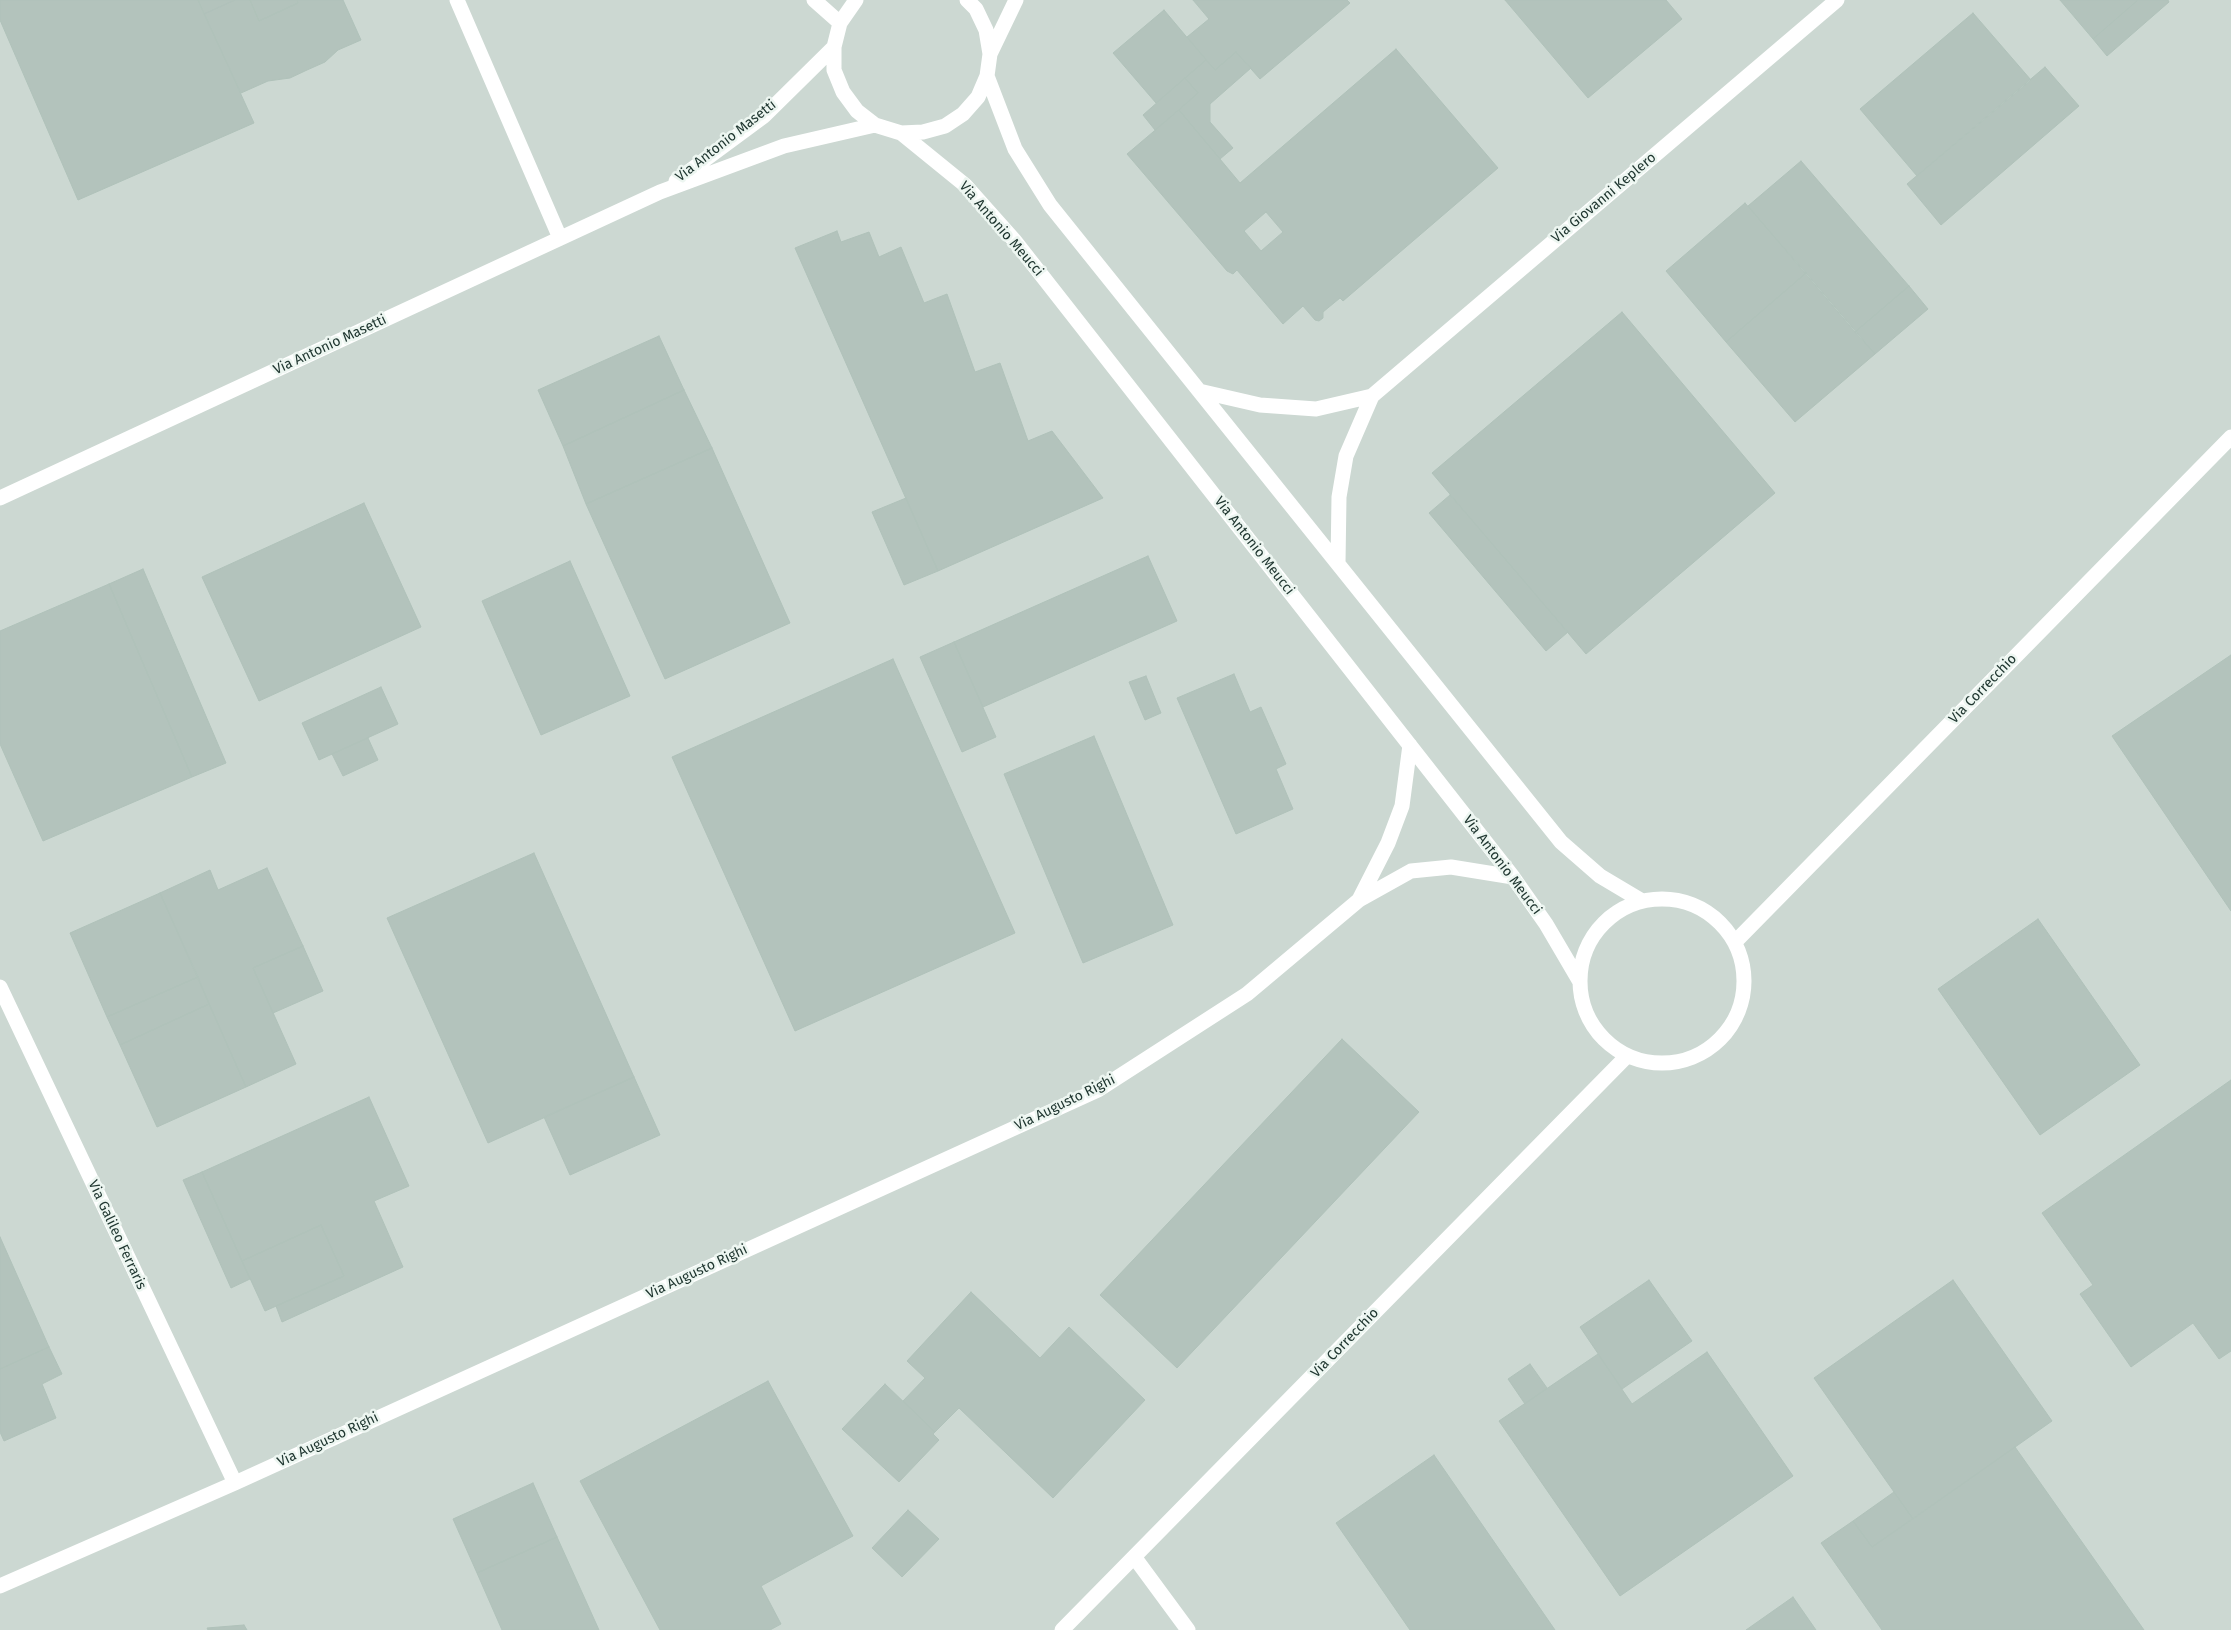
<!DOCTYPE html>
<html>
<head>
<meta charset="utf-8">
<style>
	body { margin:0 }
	canvas { display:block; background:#dde9e3 }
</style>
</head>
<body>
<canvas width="2231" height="1630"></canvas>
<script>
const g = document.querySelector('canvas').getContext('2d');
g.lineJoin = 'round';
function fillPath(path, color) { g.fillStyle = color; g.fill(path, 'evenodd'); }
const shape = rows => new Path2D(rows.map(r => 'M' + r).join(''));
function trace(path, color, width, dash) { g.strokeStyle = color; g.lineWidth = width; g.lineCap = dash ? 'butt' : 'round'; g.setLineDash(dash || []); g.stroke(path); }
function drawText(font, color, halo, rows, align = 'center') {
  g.font = font + ' "Fira Sans",sans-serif'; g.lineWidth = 5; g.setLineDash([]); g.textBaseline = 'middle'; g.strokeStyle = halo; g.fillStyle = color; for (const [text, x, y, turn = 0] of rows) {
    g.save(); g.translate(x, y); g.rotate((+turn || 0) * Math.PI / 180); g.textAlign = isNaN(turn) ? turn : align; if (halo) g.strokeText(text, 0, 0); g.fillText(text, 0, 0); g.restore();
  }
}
fillPath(shape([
	[0,0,2231,0,2231,1630,0,1630]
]), '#ccd8d2');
const building = shape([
	[0,0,198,0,254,123,78,200,0,20,0,0],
	[198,0,235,0,204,14,198,0],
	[235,0,250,0,259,21,298,3,297,0,343,0,361,40,338,50,325,62,307,70,290,78,268,81,241,93,204,14,235,0],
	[250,0,297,0,298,3,259,21,250,0],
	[1193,0,1347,0,1350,3,1260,79,1236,52,1215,70,1187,37,1209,19,1193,0],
	[1505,0,1666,0,1682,19,1588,98,1505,0],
	[2060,0,2138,0,2093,39,2060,0],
	[2138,0,2168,0,2169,2,2107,56,2093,39,2138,0],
	[1164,10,1206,60,1156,103,1113,53,1164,10],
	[1973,13,2031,80,1917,176,1860,109,1973,13],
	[1396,49,1498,168,1343,301,1340,298,1323,312,1323,318,1319,321,1315,320,1303,306,1283,324,1237,270,1233,274,1227,271,1127,154,1179,110,1240,183,1396,49],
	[1266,212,1283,232,1261,251,1244,231,1266,212],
	[1236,52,1251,68,1210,104,1210,122,1233,148,1220,159,1179,110,1198,93,1185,78,1206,60,1215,70,1236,52],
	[2045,67,2079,106,1941,225,1907,184,2045,67],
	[1185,78,1198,93,1155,130,1143,115,1185,78],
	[1801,161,1909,286,1855,332,1748,206,1801,161],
	[1745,203,1806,273,1726,342,1666,271,1745,203],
	[837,231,841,242,869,232,879,257,901,247,924,303,947,294,975,372,1000,363,1028,441,1052,431,1103,498,938,571,795,248,837,231],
	[1806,273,1875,354,1795,422,1726,342,1806,273],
	[1909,286,1928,309,1875,354,1855,332,1909,286],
	[1622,312,1775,493,1586,654,1432,473,1622,312],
	[659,336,684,390,563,446,538,390,659,336],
	[684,390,712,448,586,504,563,446,684,390],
	[712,448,790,623,665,679,586,504,712,448],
	[1450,495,1568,632,1546,651,1429,513,1450,495],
	[906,498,938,571,904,585,872,512,906,498],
	[364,503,421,627,259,701,202,577,364,503],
	[1148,556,1177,621,983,707,954,642,1148,556],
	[570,561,630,696,541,735,482,601,570,561],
	[143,569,226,763,192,777,109,584,143,569],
	[109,584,192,777,43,841,0,744,0,631,109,584],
	[954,642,996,737,962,752,920,657,954,642],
	[2231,655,2231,911,2112,736,2231,655],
	[893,659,1015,933,795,1031,672,757,893,659],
	[1234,674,1250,712,1261,707,1286,764,1276,769,1293,809,1236,834,1177,698,1234,674],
	[1146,676,1161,713,1145,720,1129,682,1146,676],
	[381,687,398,724,319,760,302,723,381,687],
	[1094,736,1173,925,1083,963,1004,774,1094,736],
	[368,738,378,760,343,776,332,754,368,738],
	[534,853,634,1077,488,1143,387,918,534,853],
	[267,868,303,946,253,968,296,1064,246,1087,160,893,210,870,218,890,267,868],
	[160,893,198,977,107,1017,70,933,160,893],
	[2038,919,2140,1065,2040,1135,1938,989,2038,919],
	[303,946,323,991,273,1013,253,968,303,946],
	[198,977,209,1004,120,1045,107,1017,198,977],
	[209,1004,246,1087,157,1127,120,1045,209,1004],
	[1342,1039,1419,1112,1177,1368,1100,1295,1342,1039],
	[634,1077,660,1135,570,1175,544,1117,634,1077],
	[2231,1080,2231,1351,2219,1359,2193,1323,2131,1367,2080,1294,2093,1285,2042,1213,2231,1080],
	[369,1097,409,1186,374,1201,403,1267,282,1322,276,1306,344,1276,321,1225,242,1261,202,1172,369,1097],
	[202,1172,250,1279,231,1288,183,1180,202,1172],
	[321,1225,344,1276,265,1311,242,1261,321,1225],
	[0,1237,49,1347,0,1369,0,1237],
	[1649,1280,1692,1341,1622,1389,1580,1327,1649,1280],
	[1953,1280,2052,1421,1913,1519,1814,1378,1953,1280],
	[971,1292,1040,1358,1069,1327,1145,1400,1053,1498,959,1408,935,1432,903,1401,925,1378,907,1361,971,1292],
	[49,1347,62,1374,42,1384,56,1418,4,1441,0,1432,0,1369,49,1347],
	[1707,1352,1793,1476,1620,1596,1499,1421,1598,1354,1632,1404,1707,1352],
	[1530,1364,1547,1388,1525,1404,1508,1379,1530,1364],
	[768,1381,853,1536,761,1586,781,1624,770,1630,660,1630,580,1481,768,1381],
	[885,1384,935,1432,933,1434,939,1440,899,1482,842,1429,885,1384],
	[2015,1447,2144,1630,1882,1630,1821,1543,1853,1521,1872,1547,2015,1447],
	[1434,1455,1555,1630,1410,1630,1336,1523,1434,1455],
	[533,1483,557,1537,477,1573,453,1519,533,1483],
	[1894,1492,1913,1519,1872,1547,1853,1521,1894,1492],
	[908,1510,939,1539,902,1577,872,1548,908,1510],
	[557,1537,599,1630,502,1630,477,1573,557,1537],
	[1793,1597,1816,1630,1746,1630,1793,1597],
	[244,1625,247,1630,208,1630,207,1628,244,1625]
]);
fillPath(building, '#b3c3bc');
trace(building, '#b0c2ba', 1);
trace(shape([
	[457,0,560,238],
	[814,0,840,23],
	[856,0,840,23,834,47,834,70,843,92,857,111,875,125,901,133,923,132,945,126,963,114,978,97,987,76,990,54,986,30,976,9,967,0],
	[990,54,1016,0],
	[987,76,1015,149,1050,205,1561,842,1600,876,1642,901],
	[901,133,965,185,1014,240,1513,877,1546,924,1580,982],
	[676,181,764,116,834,47],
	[1199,391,1260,405,1316,409,1372,396],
	[0,498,660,192,784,146,875,125],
	[1338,563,1339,497,1346,456,1372,396,1837,0],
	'1580 981a82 82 0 1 1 164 0a82 82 0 1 1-164 0Z',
	[1359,900,1388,843,1402,806,1410,745],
	[1735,942,2231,437],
	[0,987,235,1483],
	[1135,1558,1188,1630],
	[0,1586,235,1483,1098,1090,1247,994,1359,900,1411,871,1451,867,1513,877],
	[1062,1630,1627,1056]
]), '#fff', 15);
drawText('14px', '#203731', '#edf6f1', [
	["Via Antonio Masetti",726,141,-38],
	["Via Giovanni Keplero",1604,198,-40],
	["Via Antonio Meucci",1001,229,49],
	["Via Antonio Masetti",330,345,-25],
	["Via Antonio Meucci",1254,546,52],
	["Via Correcchio",1983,689,-46],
	["Via Antonio Meucci",1502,865,53],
	["Via Augusto Righi",1065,1103,-26],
	["Via Galileo Ferraris",117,1235,65],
	["Via Augusto Righi",697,1272,-25],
	["Via Correcchio",1345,1343,-46],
	["Via Augusto Righi",328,1440,-25]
]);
</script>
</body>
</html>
